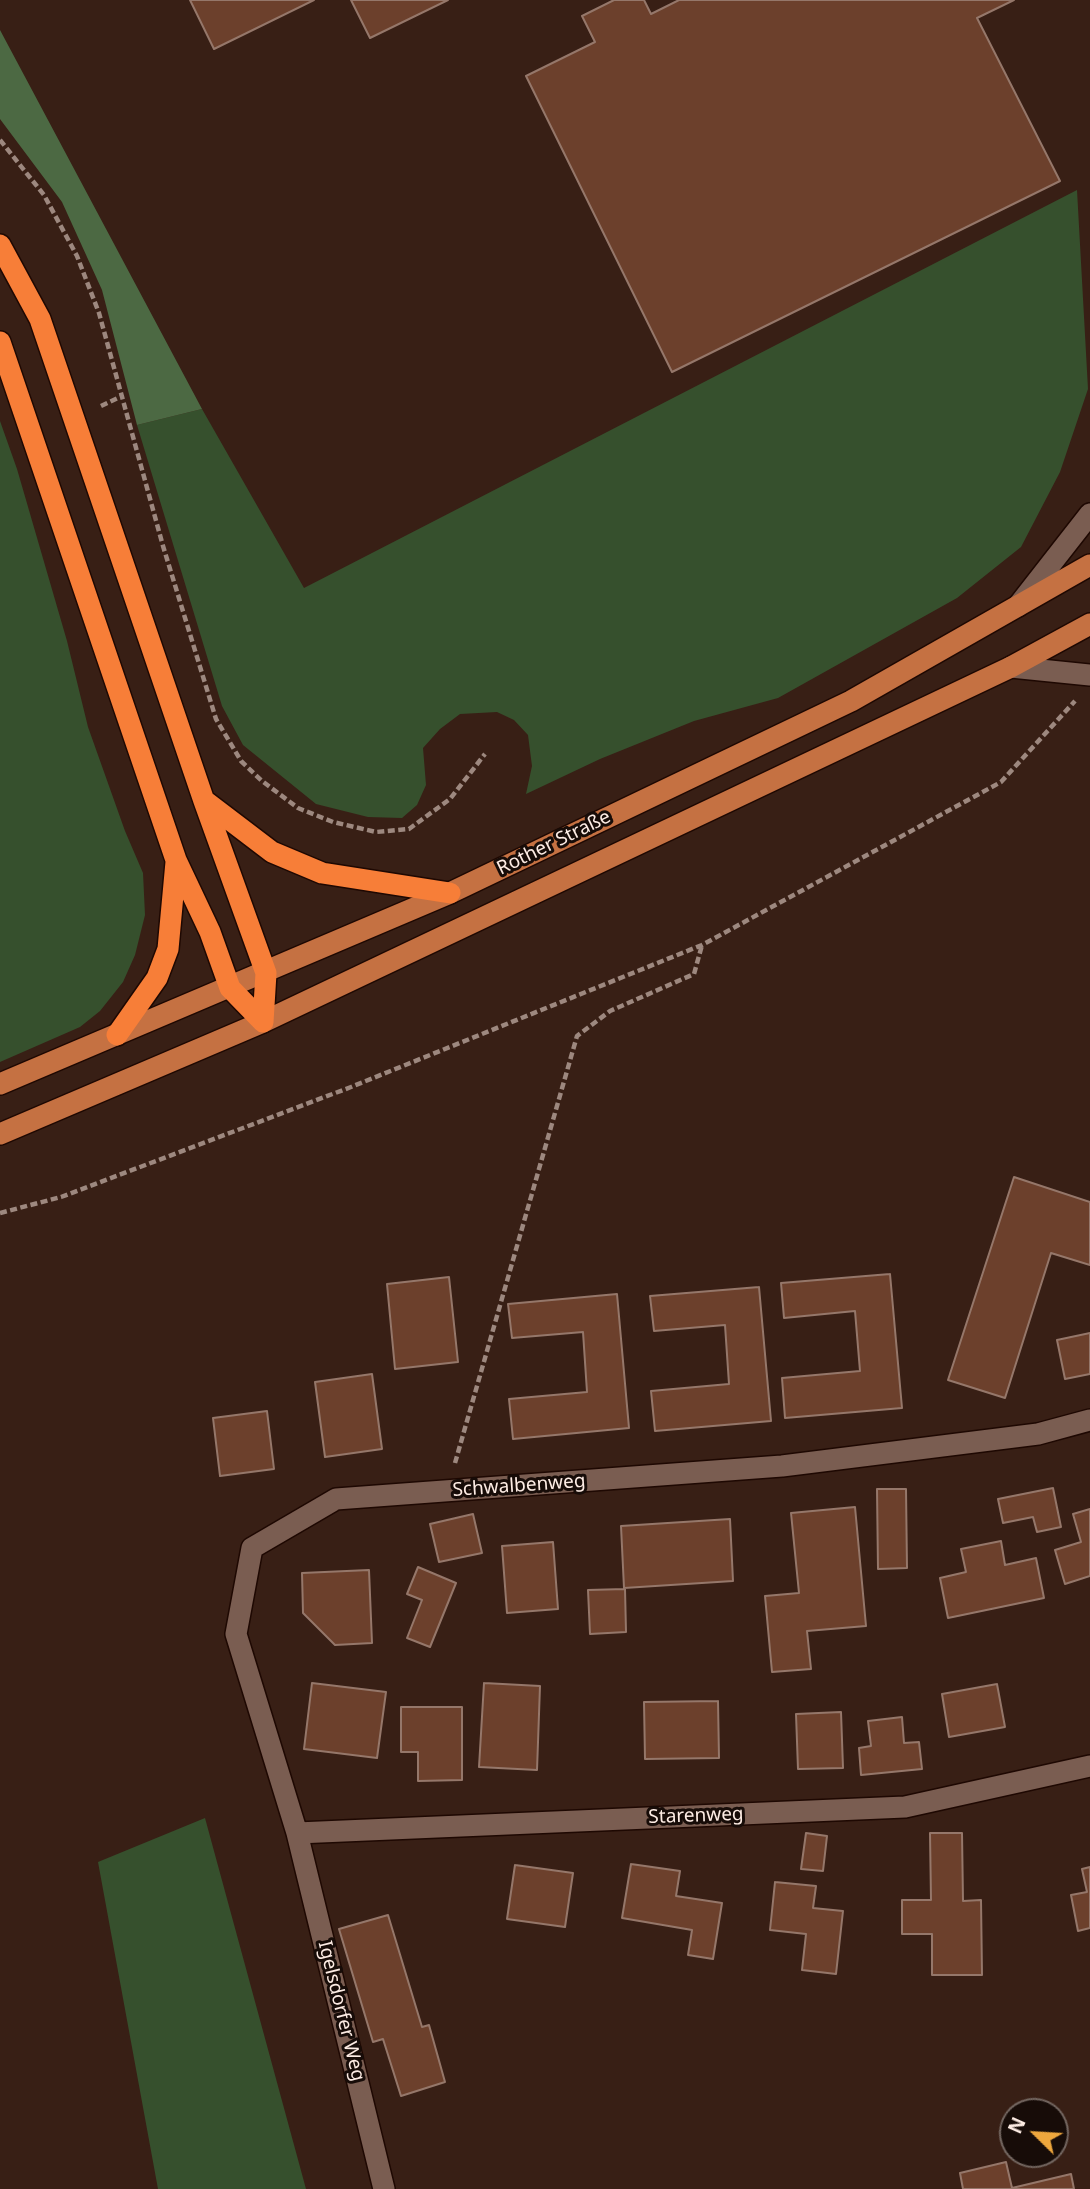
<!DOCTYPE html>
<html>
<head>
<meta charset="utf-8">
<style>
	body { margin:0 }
	#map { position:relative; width:1090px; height:2189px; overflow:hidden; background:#381f15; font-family:"Noto Sans",sans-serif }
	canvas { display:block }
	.north { position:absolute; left:999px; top:2098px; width:70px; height:70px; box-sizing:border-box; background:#170c08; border:2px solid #736660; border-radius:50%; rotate:294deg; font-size:19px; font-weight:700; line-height:28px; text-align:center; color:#fdece4 }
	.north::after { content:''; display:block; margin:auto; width:24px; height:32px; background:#eea73d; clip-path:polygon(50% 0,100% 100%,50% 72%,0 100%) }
</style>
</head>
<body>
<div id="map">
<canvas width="1090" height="2189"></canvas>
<div class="north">N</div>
</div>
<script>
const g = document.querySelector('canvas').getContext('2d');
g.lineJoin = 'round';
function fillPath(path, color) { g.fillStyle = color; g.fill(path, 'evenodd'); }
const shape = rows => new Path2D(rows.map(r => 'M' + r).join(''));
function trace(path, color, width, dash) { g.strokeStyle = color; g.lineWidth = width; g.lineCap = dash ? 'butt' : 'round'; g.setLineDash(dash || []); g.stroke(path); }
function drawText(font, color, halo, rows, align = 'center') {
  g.font = font + ' "Noto Sans",sans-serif'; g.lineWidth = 6; g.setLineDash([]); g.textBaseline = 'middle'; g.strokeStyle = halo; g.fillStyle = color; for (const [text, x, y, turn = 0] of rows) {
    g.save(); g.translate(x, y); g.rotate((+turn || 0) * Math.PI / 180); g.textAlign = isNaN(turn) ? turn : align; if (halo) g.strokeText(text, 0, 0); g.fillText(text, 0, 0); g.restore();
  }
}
fillPath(shape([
	[1077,190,1088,389,1060,472,1021,547,957,598,778,698,694,721,600,759,526,794,532,766,528,735,514,720,497,712,460,714,440,729,423,748,426,785,417,805,402,818,368,817,316,804,243,745,222,706,137,425,202,409,304,588],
	[0,421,17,469,67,641,88,727,125,831,143,873,145,915,135,955,123,982,100,1011,80,1027,0,1062],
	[205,1818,306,2189,158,2189,98,1862]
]), '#36502d');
fillPath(shape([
	[0,30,202,409,137,425,102,290,62,202,0,119]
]), '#4c6943');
const building = shape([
	[190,0,314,0,214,49,190,0],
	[351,0,448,0,370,38,351,0],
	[614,0,644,0,651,14,679,0,1014,0,977,18,1060,181,672,372,526,76,595,42,582,16,614,0],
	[1014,1177,1090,1202,1090,1265,1051,1253,1005,1398,948,1380,1014,1177],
	[890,1274,902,1408,785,1418,782,1378,860,1371,855,1311,784,1318,781,1283,890,1274],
	[449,1277,458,1362,395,1369,387,1284,449,1277],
	[759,1287,771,1421,655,1431,651,1391,729,1384,725,1325,654,1331,650,1296,759,1287],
	[617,1294,629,1428,513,1439,509,1399,587,1392,583,1332,512,1338,508,1304,617,1294],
	[1090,1333,1090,1374,1065,1379,1057,1340,1090,1333],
	[372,1374,382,1449,325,1457,315,1382,372,1374],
	[267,1411,274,1469,220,1476,213,1418,267,1411],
	[1053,1488,1061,1527,1037,1532,1033,1517,1003,1523,998,1499,1053,1488],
	[877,1489,906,1489,907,1568,878,1569,877,1489],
	[855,1507,866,1626,807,1631,811,1669,772,1672,765,1596,799,1593,791,1513,855,1507],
	[1090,1509,1090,1576,1065,1584,1055,1550,1081,1542,1073,1514,1090,1509],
	[473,1514,482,1553,439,1562,430,1524,473,1514],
	[730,1519,733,1581,624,1588,621,1526,730,1519],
	[1001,1541,1005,1565,1036,1558,1044,1598,948,1618,940,1578,966,1572,961,1549,1001,1541],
	[553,1542,558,1609,507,1613,502,1546,553,1542],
	[418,1567,456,1583,430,1647,407,1638,422,1600,407,1594,418,1567],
	[369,1570,372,1643,335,1645,303,1613,302,1573,369,1570],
	[625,1589,626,1632,590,1634,588,1590,625,1589],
	[312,1683,386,1692,377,1758,304,1749,312,1683],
	[484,1683,540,1686,537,1770,479,1767,484,1683],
	[997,1684,1005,1727,949,1737,942,1694,997,1684],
	[718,1701,719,1758,645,1759,644,1702,718,1701],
	[401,1707,462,1707,462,1780,418,1781,418,1752,401,1752,401,1707],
	[841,1712,843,1768,798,1769,796,1714,841,1712],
	[902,1717,904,1743,919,1742,922,1769,861,1775,859,1748,871,1746,868,1721,902,1717],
	[806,1833,827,1836,823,1871,801,1869,806,1833],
	[930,1833,962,1833,963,1901,981,1900,982,1975,932,1975,932,1934,902,1934,902,1900,931,1900,930,1833],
	[631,1864,680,1871,676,1896,722,1903,713,1959,688,1955,692,1930,622,1918,631,1864],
	[515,1865,573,1873,565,1927,507,1919,515,1865],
	[1090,1867,1090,1928,1078,1931,1071,1895,1087,1892,1082,1869,1090,1867],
	[775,1882,816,1886,813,1908,843,1911,836,1974,802,1970,806,1934,770,1930,775,1882],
	[388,1915,422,2027,429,2025,445,2082,401,2096,383,2039,373,2042,339,1929,388,1915],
	[1006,2162,1012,2188,1071,2174,1074,2189,963,2189,960,2173,1006,2162]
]);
fillPath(building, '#6c402c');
trace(building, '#95776a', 2);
const minor = shape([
	[1018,606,1090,514],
	[1011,667,1090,675],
	[297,1833,905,1807,1090,1766],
	[384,2189,297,1833,236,1634,252,1548,336,1499,782,1466,1038,1434,1090,1420]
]);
const major = shape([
	[0,1084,450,893,851,701,1090,565],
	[0,1134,263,1022,1011,667,1090,624]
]);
const highway = shape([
	[0,245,40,319,204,801,266,973,263,1022],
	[0,342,176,860,210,932,230,988,263,1022],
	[205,801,272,852,322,873,450,893],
	[117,1035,157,978,168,949,176,862]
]);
trace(minor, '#1e0802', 24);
trace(major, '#1e0802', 24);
trace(highway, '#1e0802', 24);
trace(shape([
	[0,140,44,195,77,256,99,313,163,546,216,719,241,761,262,781,298,808,333,822,376,832,409,829,450,799,485,754],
	[101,406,122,396],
	[0,1213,61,1197,351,1087,702,945,1001,782,1075,701],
	[455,1463,577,1036,610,1011,694,974,702,945]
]), '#9d887f', 4.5, [7, 3.5]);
trace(minor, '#7a5d51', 21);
trace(major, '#c57142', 21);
trace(highway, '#f77e38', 21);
drawText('19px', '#fdece4', '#170c08', [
	["Rother Straße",554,843,-26],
	["Schwalbenweg",519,1486,-4],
	["Starenweg",696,1816,-2],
	["Igelsdorfer Weg",341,2011,76]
]);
</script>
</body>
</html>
